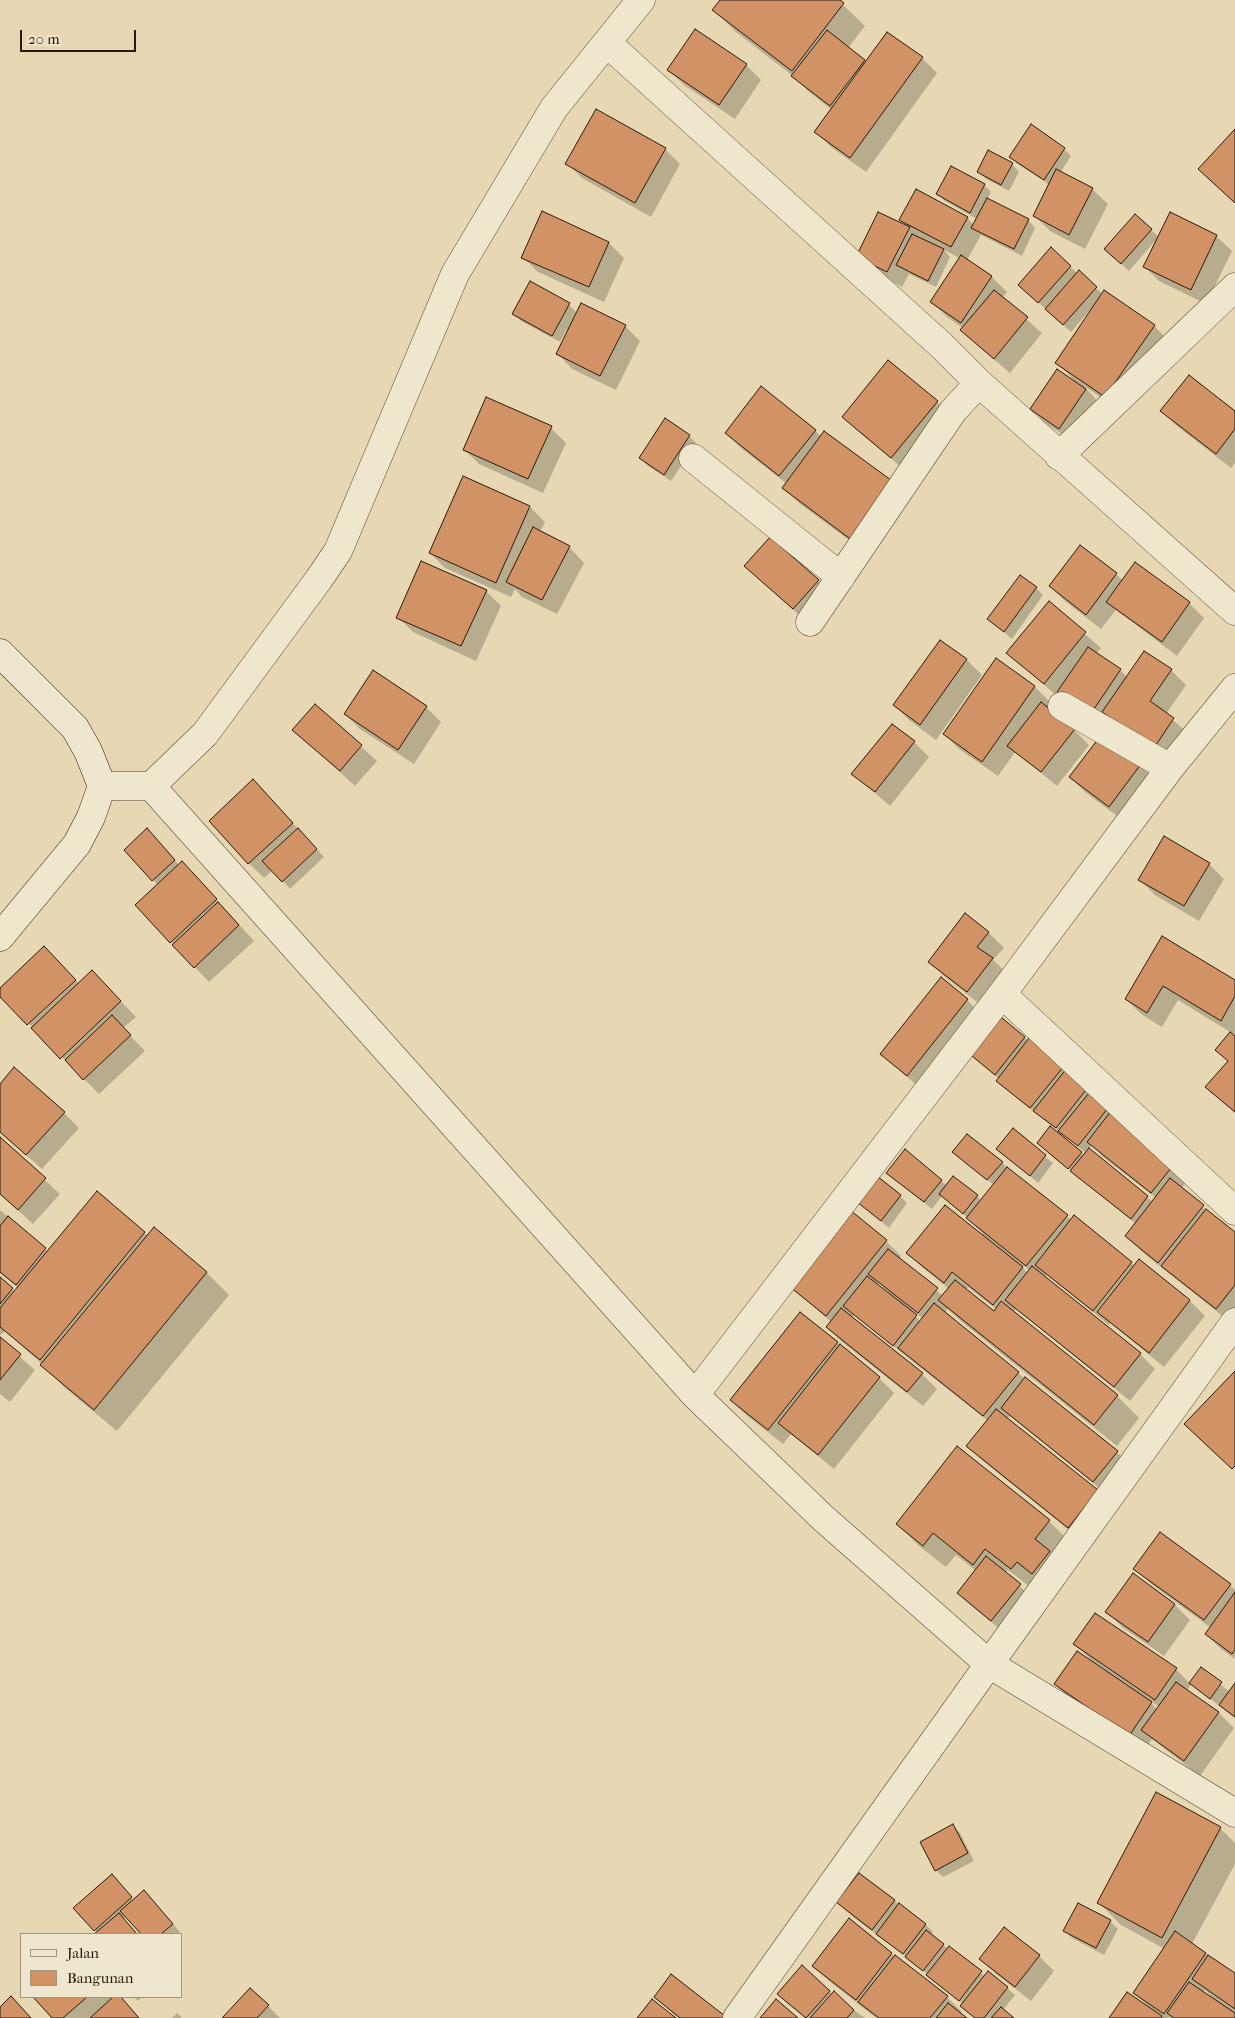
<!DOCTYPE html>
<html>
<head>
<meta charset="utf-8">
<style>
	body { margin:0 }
	#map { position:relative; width:1235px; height:2018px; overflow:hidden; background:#e7d8b3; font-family:"IM FELL French Canon",serif }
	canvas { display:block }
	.legend { position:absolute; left:20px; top:1933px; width:162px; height:65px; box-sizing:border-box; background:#efe6ce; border:1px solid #a19480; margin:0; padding:6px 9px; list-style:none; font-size:15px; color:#2b1a0c }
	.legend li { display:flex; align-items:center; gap:10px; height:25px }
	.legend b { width:25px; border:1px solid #a19480 }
	.scale { position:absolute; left:20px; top:30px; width:116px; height:22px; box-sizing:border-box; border:2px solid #2b1a0c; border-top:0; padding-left:6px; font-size:15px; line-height:18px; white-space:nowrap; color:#2b1a0c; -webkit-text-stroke:4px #efe6ce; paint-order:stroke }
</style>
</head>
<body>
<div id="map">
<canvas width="1235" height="2018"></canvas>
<ul class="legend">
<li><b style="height:6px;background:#efe6ce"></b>Jalan</li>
<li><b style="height:14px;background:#d19265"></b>Bangunan</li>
</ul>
<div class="scale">20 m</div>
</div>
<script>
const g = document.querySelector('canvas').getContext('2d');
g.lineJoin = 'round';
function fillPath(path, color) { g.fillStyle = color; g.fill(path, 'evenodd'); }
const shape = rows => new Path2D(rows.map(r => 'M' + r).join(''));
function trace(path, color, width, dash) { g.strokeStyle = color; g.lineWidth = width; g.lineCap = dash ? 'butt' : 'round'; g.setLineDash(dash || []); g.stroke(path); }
fillPath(shape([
	[722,0,838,0,865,26,848,48,866,63,922,58,937,73,866,172,831,147,816,132,832,110,808,91,793,76,736,32,714,10],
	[746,65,761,80,735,119,684,85,669,70],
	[665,149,680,164,651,217,582,178,567,163],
	[1064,149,1071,156,1060,173,1092,189,1108,204,1085,249,1050,231,1035,216,1050,185,1018,164,1010,156],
	[1012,164,1019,172,1009,191,986,179,978,171],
	[984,185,991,192,987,200,1028,220,1035,228,1022,256,981,235,967,260,992,277,1007,292,1002,298,1042,333,1010,373,977,345,962,330,963,328,947,317,932,302,961,259,943,249,950,257,936,287,909,274,902,287,873,271,879,214,910,229,901,220,967,218,974,225,977,219,945,201,937,194],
	[1170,214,1216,236,1232,251,1206,304,1159,281,1144,266,1156,240,1129,271,1113,256,1135,216,1159,237],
	[609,243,624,258,604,302,538,272,523,257],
	[1070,267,1103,294,1154,326,1169,341,1121,411,1084,386,1101,405,1075,443,1047,424,1032,409,1074,380,1056,362,1091,311,1090,310,1071,332,1027,292],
	[569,305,577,313,625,326,640,341,616,390,572,369,557,353,569,330,567,329,560,342,521,321,514,313],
	[937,402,952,417,907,472,859,432,844,417],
	[1162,411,1235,413,1235,463,1231,468,1177,426],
	[551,428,566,443,543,493,479,464,464,449],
	[815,431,822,437,869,555,799,503,784,488,787,484,741,448,726,433],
	[689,436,696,443,671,481,648,466,640,458],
	[464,478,530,507,545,522,540,532,569,547,584,563,557,614,522,597,515,589,511,597,445,568,430,553],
	[770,539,834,596,809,624,745,566],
	[1116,574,1123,581,1189,603,1204,618,1177,656,1116,610,1101,629,1065,601,1050,586],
	[1036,588,1043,595,1012,639,988,619],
	[486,591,501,606,476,661,413,632,398,617],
	[1049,603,1101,648,1096,654,1120,670,1128,678,1171,670,1186,685,1166,714,1189,734,1170,762,1059,698,1008,653],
	[941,641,967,660,982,675,936,740,909,720,894,705],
	[996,660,1035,687,1050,702,1046,708,1074,730,1089,745,1057,786,1015,752,998,776,959,749,944,734],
	[315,706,377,761,355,786,294,730],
	[426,707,441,722,414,764,360,729,345,714],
	[892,725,914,742,929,757,890,806,853,774],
	[1140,765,1155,780,1124,821,1085,792,1070,777],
	[268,796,324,857,290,889,273,870,264,878,249,863],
	[154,837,179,865,182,863,197,878,254,941,209,982,171,942,158,885,125,850],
	[1209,864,1224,879,1199,921,1155,895,1140,880],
	[965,915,989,933,1004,948,993,960,1008,974,982,1006,945,977,930,962],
	[1162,938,1235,981,1235,1035,1178,1000,1162,1027,1141,1014,1126,999],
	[59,963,79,984,107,987,136,1017,123,1028,145,1051,99,1094,0,995,0,990],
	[967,1000,982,1015,922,1090,881,1054],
	[1024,1037,1189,1179,1181,1189,1235,1234,1235,1319,1231,1323,1141,1251,1126,1236,1136,1224,1038,1143,1081,1153,1084,1156,1086,1153,1013,1095,999,1079,967,1051],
	[1092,1145,1103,1157,1156,1198,1153,1202,1089,1149],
	[1235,1038,1235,1113,1207,1087,1229,1062],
	[0,1085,64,1113,79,1128,42,1169,0,1132],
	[1013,1130,1053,1163,1038,1183,998,1149],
	[0,1139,60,1194,33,1224,0,1194],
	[961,1159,1002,1163,1071,1220,1074,1217,1135,1266,1139,1260,1190,1301,1205,1316,1164,1367,1110,1323,1109,1325,1047,1275,1044,1278,1140,1354,1155,1369,1130,1401,1016,1309,1013,1313,1117,1396,1139,1418,1117,1446,962,1322,948,1309,944,1314,1117,1452,1132,1467,1109,1496,1010,1416,1007,1419,1097,1491,1084,1542,983,1461,968,1446,988,1421,854,1315,851,1318,922,1374,937,1389,923,1406,842,1342,827,1327,831,1322,791,1287,886,1241,901,1256,899,1259,943,1296,949,1289,923,1268,908,1253,983,1234,968,1218,942,1196,932,1209,895,1180,941,1181,947,1186,977,1196,981,1201,994,1185],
	[1024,1266,1030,1271,1028,1273,1022,1267],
	[879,1283,889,1293,888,1294,877,1286],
	[968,1287,996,1309,994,1313,965,1290],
	[913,1311,923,1319,921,1322,911,1312],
	[97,1193,148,1236,154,1229,207,1273,229,1295,117,1431,64,1387,42,1364,5,1331,1,1335,0,1334,0,1278,15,1292,18,1288,0,1273,0,1210,48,1252],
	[900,1196,907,1203,889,1228,858,1202],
	[0,1339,35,1370,10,1402,0,1394],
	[837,1343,879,1378,894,1393,834,1469,791,1434,783,1444,746,1415,731,1400],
	[1049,1521,1071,1543,1058,1561,1071,1574,1054,1596,1034,1590,1008,1570,1005,1573,1035,1600,1007,1635,974,1608,958,1593,976,1571,956,1555,946,1567,919,1546,897,1524],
	[1135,1568,1230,1585,1235,1590,1235,1659,1221,1649,1206,1634,1211,1628,1150,1583],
	[1134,1575,1175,1605,1190,1620,1164,1656,1122,1627,1107,1612],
	[1075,1644,1176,1669,1190,1684,1201,1669,1230,1692,1235,1685,1235,1718,1191,1684,1187,1691,1219,1713,1234,1728,1200,1776,1152,1739,1145,1750,1070,1699,1055,1684,1092,1661],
	[1151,1701,1159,1707,1157,1709,1150,1702],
	[953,1826,960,1833,974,1861,943,1877,936,1870],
	[1220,1828,1235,1843,1235,1864,1192,1944,1235,1974,1235,2018,1110,2018,1147,2005,1134,1993,1165,1949,1121,1925,1099,1903],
	[1205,1990,1212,1997,1211,1998,1203,1993],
	[859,1874,926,1925,933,1932,931,1935,948,1949,985,1976,1007,1988,1015,1995,1003,2010,1012,2018,975,2018,962,2006,963,2004,908,1958,853,1917,838,1902],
	[119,1883,134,1901,151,1899,180,1932,177,1934,142,1934,126,1916,123,1919,138,1934,96,1934,98,1933,75,1908],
	[1078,1905,1110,1921,1118,1929,1104,1955,1072,1938,1065,1931],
	[891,1954,947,1997,962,2012,960,2014,965,2018,876,2018,829,1981,814,1966],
	[1039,1956,1054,1971,1031,2001,996,1974,981,1959],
	[802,1967,833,1995,865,2018,805,2018,786,2002],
	[35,1997,120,1997,139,2018,54,2018],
	[134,1997,142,1997,138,2001],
	[655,1997,725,2018,678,2018],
	[268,2006,280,2018,223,2018],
	[177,2013,182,2018,172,2018]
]), '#0003');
const building = shape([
	[720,0,840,0,844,3,792,71,712,10,720,0],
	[695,29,747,64,719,105,667,70,695,29],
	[827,30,865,60,830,106,791,76,827,30],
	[887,32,923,57,850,158,814,132,887,32],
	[596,109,666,148,635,203,565,164,596,109],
	[1031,124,1065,148,1044,180,1009,157,1031,124],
	[1235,129,1235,203,1198,169,1235,129],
	[988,150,1013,163,1001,185,977,172,988,150],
	[951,166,985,184,970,213,936,194,951,166],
	[1056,169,1093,188,1069,235,1033,216,1056,169],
	[916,189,968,217,951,247,899,220,916,189],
	[987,198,1029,219,1014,249,971,228,987,198],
	[542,211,609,242,589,287,521,258,542,211],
	[878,212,910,227,887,272,856,257,878,212],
	[1170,212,1217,235,1191,290,1143,267,1170,212],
	[1135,214,1152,229,1121,264,1104,249,1135,214],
	[912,234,944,249,928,281,896,265,912,234],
	[1051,247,1071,266,1038,303,1018,285,1051,247],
	[961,255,992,276,961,323,930,302,961,255],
	[1079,270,1097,287,1063,325,1045,309,1079,270],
	[530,281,570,303,552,336,512,314,530,281],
	[994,290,1028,317,994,359,960,330,994,290],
	[1104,290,1155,325,1105,397,1055,363,1104,290],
	[581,303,626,325,600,376,556,354,581,303],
	[888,360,938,401,891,458,842,417,888,360],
	[1057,369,1086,389,1059,429,1030,409,1057,369],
	[1189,375,1235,411,1235,429,1216,454,1160,411,1189,375],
	[761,386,816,430,779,476,725,433,761,386],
	[486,397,552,426,528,479,463,450,486,397],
	[665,418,690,435,664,475,639,458,665,418],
	[824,431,895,483,853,541,782,488,824,431],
	[463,476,530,506,496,583,429,553,463,476],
	[533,527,570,546,542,600,506,582,533,527],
	[770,537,819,580,793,609,744,566,770,537],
	[1080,545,1117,573,1086,615,1049,586,1080,545],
	[421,561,487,590,461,646,396,618,421,561],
	[1135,562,1190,602,1162,642,1106,602,1135,562],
	[1020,575,1037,587,1004,632,987,619,1020,575],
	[1049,601,1086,632,1044,684,1006,653,1049,601],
	[940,640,967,659,920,725,893,705,940,640],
	[1088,647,1121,669,1090,715,1057,692,1088,647],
	[1144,651,1172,669,1150,701,1174,718,1154,748,1102,712,1144,651],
	[996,658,1035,686,982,762,943,734,996,658],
	[373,670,427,706,398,750,344,714,373,670],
	[1041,702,1075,729,1041,772,1007,746,1041,702],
	[315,704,362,745,340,771,292,730,315,704],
	[892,724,915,741,875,792,851,774,892,724],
	[1102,734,1141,764,1109,807,1069,777,1102,734],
	[253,779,293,823,248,864,209,821,253,779],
	[147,828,175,860,152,881,124,850,147,828],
	[298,828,317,849,282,882,262,861,298,828],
	[1164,836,1210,863,1184,906,1138,880,1164,836],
	[182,861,217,899,170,943,135,905,182,861],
	[218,902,239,925,194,968,172,945,218,902],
	[965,913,989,932,977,947,993,958,967,992,928,962,965,913],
	[1162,936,1235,980,1235,996,1221,1021,1163,986,1147,1013,1125,999,1162,936],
	[44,946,76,980,27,1025,0,997,0,988,44,946],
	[92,970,121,1001,60,1059,31,1028,92,970],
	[941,977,968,999,907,1076,880,1054,941,977],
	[996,1013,1025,1037,995,1075,966,1051,996,1013],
	[112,1015,131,1035,83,1080,65,1060,112,1015],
	[1230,1032,1235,1036,1235,1112,1205,1087,1228,1061,1215,1050,1230,1032],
	[1029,1038,1064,1066,1030,1108,996,1081,1029,1038],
	[14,1067,65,1112,26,1155,0,1132,0,1084,14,1067],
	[1067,1068,1089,1086,1056,1128,1033,1111,1067,1068],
	[1089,1093,1108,1108,1078,1146,1058,1131,1089,1093],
	[1111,1111,1175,1163,1151,1193,1087,1142,1111,1111],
	[1050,1126,1082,1152,1068,1169,1037,1143,1050,1126],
	[1013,1128,1046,1155,1030,1176,996,1149,1013,1128],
	[967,1134,1003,1162,987,1180,952,1152,967,1134],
	[0,1137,46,1178,18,1210,0,1194,0,1137],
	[1089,1148,1148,1196,1131,1219,1070,1171,1089,1148],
	[905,1149,942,1180,924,1202,886,1173,905,1149],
	[1007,1167,1068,1215,1026,1266,966,1218,1007,1167],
	[877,1176,901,1195,881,1221,857,1202,877,1176],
	[953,1176,978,1195,963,1214,939,1194,953,1176],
	[1170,1178,1204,1205,1158,1263,1125,1236,1170,1178],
	[97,1191,145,1232,40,1360,0,1327,0,1308,97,1191],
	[945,1205,1023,1267,993,1305,952,1272,944,1283,906,1253,945,1205],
	[1206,1209,1235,1232,1235,1285,1216,1309,1161,1266,1206,1209],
	[850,1210,887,1240,826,1316,790,1287,850,1210],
	[1074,1215,1132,1262,1093,1311,1035,1265,1074,1215],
	[8,1216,46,1248,16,1285,0,1272,0,1226,8,1216],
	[154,1227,207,1272,94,1410,40,1365,154,1227],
	[888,1249,938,1288,918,1313,868,1274,888,1249],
	[1139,1259,1190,1300,1149,1353,1097,1312,1139,1259],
	[1032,1266,1141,1353,1114,1387,1005,1300,1032,1266],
	[867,1276,917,1315,893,1346,843,1306,867,1276],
	[0,1277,13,1288,0,1304,0,1277],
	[955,1280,994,1311,1001,1301,1118,1395,1094,1425,938,1300,955,1280],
	[934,1303,1019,1372,983,1416,898,1348,934,1303],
	[841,1308,923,1373,907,1392,826,1327,841,1308],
	[800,1312,838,1342,768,1430,730,1400,800,1312],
	[0,1337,21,1354,0,1380,0,1337],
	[840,1344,880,1377,818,1455,778,1423,840,1344],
	[1235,1371,1235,1466,1232,1469,1184,1424,1235,1371],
	[1025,1377,1118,1451,1093,1482,1001,1408,1025,1377],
	[996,1409,1098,1490,1068,1528,966,1446,996,1409],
	[957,1446,1050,1520,1035,1539,1050,1551,1032,1574,1017,1562,1011,1569,985,1549,973,1565,933,1533,923,1546,896,1524,957,1446],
	[1160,1532,1231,1584,1204,1620,1133,1569,1160,1532],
	[986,1556,1021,1584,991,1621,957,1593,986,1556],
	[1133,1573,1175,1604,1148,1642,1105,1612,1133,1573],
	[1235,1592,1235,1650,1232,1654,1205,1634,1235,1592],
	[1095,1613,1177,1668,1155,1700,1073,1644,1095,1613],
	[1077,1651,1152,1702,1129,1736,1054,1684,1077,1651],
	[1201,1667,1222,1682,1210,1699,1189,1683,1201,1667],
	[1176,1682,1219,1712,1184,1761,1141,1730,1176,1682],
	[1235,1683,1235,1717,1219,1705,1235,1683],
	[1156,1792,1221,1827,1162,1938,1097,1903,1156,1792],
	[953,1824,968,1853,935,1871,920,1842,953,1824],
	[859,1873,895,1900,872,1930,836,1902,859,1873],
	[112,1874,132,1897,94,1931,73,1908,112,1874],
	[144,1890,173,1924,161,1934,141,1934,120,1911,144,1890],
	[899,1903,926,1924,903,1954,876,1934,899,1903],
	[1078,1903,1111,1920,1096,1948,1063,1931,1078,1903],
	[119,1913,137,1934,94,1934,119,1913],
	[849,1918,892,1953,856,2000,812,1966,849,1918],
	[1004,1927,1040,1955,1015,1987,979,1959,1004,1927],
	[926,1930,944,1944,923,1971,905,1957,926,1930],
	[1175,1931,1206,1953,1164,2014,1133,1993,1175,1931],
	[949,1946,982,1971,959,2001,926,1975,949,1946],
	[895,1955,948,1996,930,2018,879,2018,858,2002,895,1955],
	[1208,1955,1235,1973,1235,2009,1192,1979,1208,1955],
	[802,1965,830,1991,806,2018,777,1994,802,1965],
	[988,1971,1008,1987,984,2018,975,2018,960,2006,988,1971],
	[671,1974,725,2016,723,2018,680,2018,654,1997,671,1974],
	[1189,1982,1235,2013,1235,2018,1174,2018,1167,2013,1189,1982],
	[250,1988,269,2005,257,2018,222,2018,250,1988],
	[834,1991,854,2010,847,2018,810,2018,834,1991],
	[1127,1992,1162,2016,1161,2018,1109,2018,1127,1992],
	[11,1996,31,2018,0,2018,0,2007,11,1996],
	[33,1997,87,1997,63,2018,52,2018,33,1997],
	[113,1997,121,1997,139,2018,90,2018,113,1997],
	[652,1999,676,2018,637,2018,652,1999],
	[776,1999,798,2018,760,2018,776,1999],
	[948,2003,967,2018,936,2018,948,2003],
	[1001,2007,1014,2018,991,2018,1001,2007]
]);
fillPath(building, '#d19265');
trace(building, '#2b1a0c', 1);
const minor = shape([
	[607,43,941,345,979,383,953,411,810,622],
	[979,383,1235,611],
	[1059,456,1235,287],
	[693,458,841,577],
	[1062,706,1170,768],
	[102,786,151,786,205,734,319,579,338,551,455,274,554,108,641,0],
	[151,786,695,1395,823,1518,989,1664,1235,1813],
	[1002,994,1235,1211],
	[695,1395,1002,994,1170,768,1235,688],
	[737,2018,989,1664,1235,1322]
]);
const secondary = shape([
	[0,653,75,728,88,751,102,786,91,817,77,844,0,937]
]);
trace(minor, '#5a4a36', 29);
trace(secondary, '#2b1a0c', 29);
trace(minor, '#efe6ce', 28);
trace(secondary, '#efe6ce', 28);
</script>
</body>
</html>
